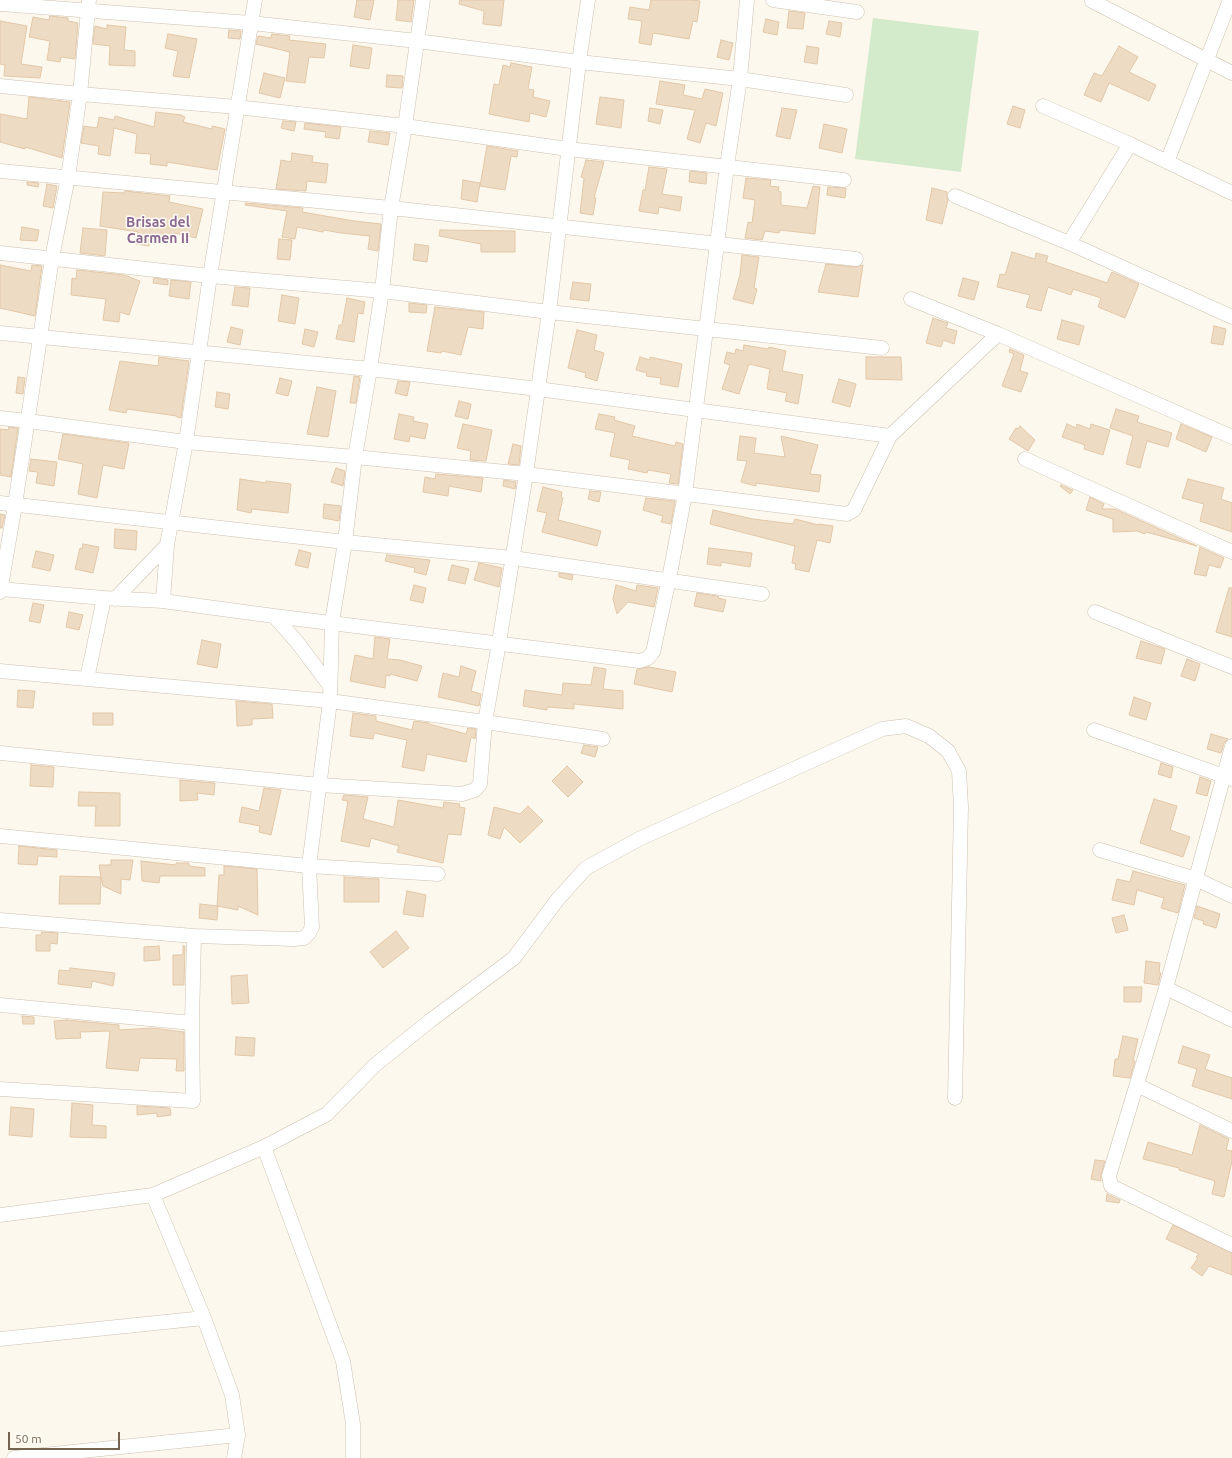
<!DOCTYPE html>
<html>
<head>
<meta charset="utf-8">
<style>
	body { margin:0 }
	#map { position:relative; width:1232px; height:1458px; overflow:hidden; background:#fcf8ed; font-family:Ubuntu,sans-serif }
	canvas { display:block }
	.scale { position:absolute; left:8px; top:1432px; width:112px; height:18px; box-sizing:border-box; border:2px solid #776450; border-top:0; padding-left:5px; font-size:12px; line-height:14px; white-space:nowrap; color:#776450; -webkit-text-stroke:3px #fefcf4; paint-order:stroke }
</style>
</head>
<body>
<div id="map">
<canvas width="1232" height="1458"></canvas>
<div class="scale">50 m</div>
</div>
<script>
const g = document.querySelector('canvas').getContext('2d');
g.lineJoin = 'round';
function fillPath(path, color) { g.fillStyle = color; g.fill(path, 'evenodd'); }
const shape = rows => new Path2D(rows.map(r => 'M' + r).join(''));
function trace(path, color, width, dash) { g.strokeStyle = color; g.lineWidth = width; g.lineCap = dash ? 'butt' : 'round'; g.setLineDash(dash || []); g.stroke(path); }
function drawText(font, color, halo, rows, align = 'center') {
  g.font = font + ' Ubuntu,sans-serif'; g.lineWidth = 3; g.setLineDash([]); g.textBaseline = 'middle'; g.strokeStyle = halo; g.fillStyle = color; for (const [text, x, y, turn = 0] of rows) {
    g.save(); g.translate(x, y); g.rotate((+turn || 0) * Math.PI / 180); g.textAlign = isNaN(turn) ? turn : align; if (halo) g.strokeText(text, 0, 0); g.fillText(text, 0, 0); g.restore();
  }
}
fillPath(shape([
	[873,18,979,31,961,172,855,159]
]), '#d3eacb');
const building = shape([
	[357,0,374,0,370,20,354,17,357,0],
	[398,0,414,0,411,22,396,20,398,0],
	[460,0,504,0,501,26,483,24,484,11,459,4,460,0],
	[651,0,692,0,700,1,697,22,693,21,689,39,653,33,651,45,639,43,642,21,628,19,630,7,649,10,651,0],
	[789,11,805,13,803,29,787,28,789,11],
	[50,16,68,18,68,21,78,23,75,59,61,57,60,62,47,60,50,41,29,37,33,17,49,20,50,16],
	[766,19,779,22,777,35,763,32,766,19],
	[0,21,27,26,21,64,42,67,40,78,4,76,5,65,0,64,0,21],
	[829,21,842,23,840,37,826,34,829,21],
	[107,25,126,27,124,50,135,51,135,66,109,65,110,46,93,44,95,26,107,29,107,25],
	[229,30,241,31,240,39,228,38,229,30],
	[168,34,197,39,189,78,173,76,178,51,165,48,168,34],
	[272,34,290,36,289,40,326,44,324,58,309,57,305,83,286,81,290,52,256,44,258,36,271,38,272,34],
	[721,40,733,43,729,60,717,57,721,40],
	[353,45,372,48,369,69,350,66,353,45],
	[807,46,819,48,817,64,804,62,807,46],
	[1119,46,1138,57,1129,72,1156,85,1149,101,1109,83,1101,102,1084,95,1094,73,1102,76,1119,46],
	[511,63,532,67,528,89,534,90,533,97,550,101,546,117,530,113,529,122,489,114,494,84,499,85,503,65,510,67,511,63],
	[264,73,285,78,280,98,259,93,264,73],
	[387,75,403,76,402,88,386,87,387,75],
	[660,81,685,85,683,95,702,99,705,89,723,93,716,126,706,123,700,143,687,139,695,110,656,104,660,81],
	[29,97,70,102,62,158,25,147,25,149,0,142,0,114,27,119,29,97],
	[600,97,624,100,621,128,596,124,600,97],
	[1013,106,1025,110,1020,128,1007,124,1013,106],
	[650,108,663,110,660,124,648,121,650,108],
	[782,108,797,110,790,139,776,136,782,108],
	[156,112,181,115,185,117,183,122,212,129,212,126,225,129,217,170,167,162,167,166,150,164,151,154,135,153,137,134,114,128,110,156,98,154,99,146,81,143,84,126,97,128,99,117,114,120,115,116,154,127,156,112],
	[283,121,296,122,294,131,281,128,283,121],
	[305,123,341,127,339,139,325,137,326,132,304,129,305,123],
	[824,124,847,129,842,153,819,148,824,124],
	[370,131,390,133,388,145,368,142,370,131],
	[487,146,518,151,517,157,511,156,505,190,480,186,487,146],
	[292,153,313,156,312,162,328,164,326,183,307,181,306,191,276,189,281,160,291,162,292,153],
	[586,160,604,162,594,198,596,198,593,215,580,213,584,178,581,177,586,160],
	[649,167,667,169,662,194,682,197,680,211,659,207,658,214,639,211,643,190,645,190,649,167],
	[690,171,707,173,706,184,689,182,690,171],
	[746,178,771,180,770,186,779,187,778,191,781,192,781,205,807,208,813,186,820,187,815,234,780,230,779,233,765,231,762,240,745,238,748,222,752,223,755,200,743,198,746,178],
	[463,180,480,183,477,202,461,199,463,180],
	[27,182,39,183,38,187,27,185,27,182],
	[47,184,57,186,53,208,43,206,47,184],
	[828,187,846,188,845,198,827,195,828,187],
	[932,188,947,192,947,197,948,200,942,224,926,220,932,188],
	[125,191,170,196,169,202,203,209,196,238,175,233,174,239,151,235,149,246,136,244,138,232,100,226,103,192,124,193,125,191],
	[246,203,303,208,302,212,354,221,381,224,378,251,368,249,370,236,341,233,324,230,323,232,297,227,295,239,282,237,287,211,245,205,246,203],
	[22,227,39,230,37,241,20,240,22,227],
	[83,228,107,230,105,256,80,253,83,228],
	[440,230,515,231,515,252,481,252,481,244,439,236,440,230],
	[279,239,292,240,290,260,277,259,279,239],
	[415,244,429,246,427,262,413,260,415,244],
	[1012,252,1035,259,1036,253,1048,256,1046,262,1107,283,1112,272,1139,284,1125,318,1098,307,1101,298,1073,289,1071,295,1048,287,1041,311,1026,307,1030,295,997,287,1000,274,1005,275,1012,252],
	[742,255,759,257,754,288,757,289,753,304,733,299,740,275,742,255],
	[826,264,855,267,863,265,858,297,818,292,826,264],
	[0,265,31,271,32,265,42,266,35,316,0,308,0,265],
	[77,270,124,275,140,281,129,315,120,312,119,322,103,320,106,299,71,295,72,278,76,279,77,270],
	[154,278,168,280,168,285,153,283,154,278],
	[963,278,979,282,974,300,958,296,963,278],
	[171,280,191,282,189,299,169,296,171,280],
	[573,282,591,284,589,301,570,299,573,282],
	[235,287,250,288,248,307,232,305,235,287],
	[282,295,299,298,295,324,278,321,282,295],
	[347,298,365,302,363,314,358,313,354,342,336,339,339,325,342,325,347,298],
	[409,303,427,305,426,313,409,312,409,303],
	[435,307,484,312,483,329,468,327,461,355,442,351,441,353,427,351,435,307],
	[933,318,948,323,946,328,957,331,954,344,943,340,941,347,926,343,933,318],
	[1062,320,1084,326,1079,345,1057,339,1062,320],
	[1214,326,1226,329,1223,345,1211,343,1214,326],
	[231,327,243,330,240,345,227,342,231,327],
	[305,329,318,332,314,347,302,344,305,329],
	[577,330,597,335,594,350,604,353,597,381,585,377,586,373,568,368,577,330],
	[744,345,768,349,769,347,786,351,782,371,803,375,798,404,785,401,787,393,767,389,770,369,749,364,739,394,722,389,730,365,724,363,727,352,735,354,736,349,743,351,744,345],
	[1010,349,1024,355,1020,371,1028,373,1021,392,1002,386,1014,354,1009,352,1010,349],
	[159,357,189,361,181,418,177,417,177,416,127,409,126,413,109,410,120,361,158,366,159,357],
	[640,357,650,360,650,357,682,364,678,387,660,384,661,378,646,376,647,373,636,370,640,357],
	[866,357,901,357,902,380,866,379,866,357],
	[354,376,360,377,356,403,350,403,354,376],
	[18,377,25,378,23,394,16,393,18,377],
	[280,378,292,381,288,396,276,393,280,378],
	[839,379,856,384,850,407,832,402,839,379],
	[398,381,410,382,407,396,395,393,398,381],
	[317,387,336,391,328,437,307,434,317,387],
	[217,392,230,394,228,409,215,407,217,392],
	[459,401,471,404,468,419,455,416,459,401],
	[1116,409,1139,416,1137,422,1172,433,1168,447,1147,441,1140,468,1126,464,1133,436,1110,428,1116,409],
	[399,414,414,417,413,421,428,424,425,439,410,436,409,442,394,439,399,414],
	[599,414,615,417,614,420,635,426,632,436,675,446,676,442,683,444,678,484,669,483,671,474,648,470,647,473,628,469,630,460,610,456,615,433,595,429,599,414],
	[463,424,492,430,486,461,470,460,471,451,457,448,463,424],
	[1067,424,1076,428,1077,424,1090,429,1091,424,1110,430,1103,455,1084,449,1085,445,1062,437,1067,424],
	[1181,424,1212,437,1206,452,1176,439,1181,424],
	[1020,426,1035,440,1028,451,1009,439,1016,428,1018,429,1020,426],
	[9,427,18,428,11,477,0,475,0,429,8,430,9,427],
	[63,434,129,443,124,469,103,465,97,498,78,494,83,464,58,459,63,434],
	[740,436,756,438,754,453,785,457,781,436,818,445,810,474,821,475,819,492,756,483,756,486,741,482,747,461,737,460,740,436],
	[513,444,521,446,519,465,508,464,513,444],
	[31,459,57,462,54,486,36,483,38,472,29,471,31,459],
	[336,468,345,471,343,486,331,482,336,468],
	[436,474,483,478,481,492,449,486,448,496,423,492,425,477,435,479,436,474],
	[240,479,266,483,266,481,291,484,288,513,252,509,251,513,237,510,240,479],
	[1188,479,1224,488,1221,499,1232,503,1232,532,1200,521,1204,504,1182,498,1188,479],
	[504,480,516,482,515,489,503,486,504,480],
	[1061,485,1073,490,1070,494,1060,486,1061,485],
	[543,487,562,492,561,497,563,498,558,520,601,531,597,546,542,532,547,513,537,511,543,487],
	[590,491,601,492,599,502,588,499,590,491],
	[1090,497,1104,504,1102,509,1115,509,1197,546,1146,532,1145,534,1137,531,1113,532,1113,519,1086,510,1090,497],
	[646,498,675,501,671,524,661,522,663,516,643,510,646,498],
	[324,504,341,506,339,521,323,518,324,504],
	[713,510,753,519,793,524,795,519,819,525,819,524,833,526,830,543,817,540,809,572,795,569,796,564,792,563,795,546,710,524,713,510],
	[0,514,5,515,2,528,0,528,0,514],
	[115,529,137,531,136,550,114,548,115,529],
	[83,544,99,547,93,573,75,569,80,548,82,549,83,544],
	[1200,547,1224,558,1220,568,1209,565,1206,576,1194,574,1200,547],
	[709,548,752,553,750,567,721,562,721,566,707,564,709,548],
	[299,550,311,553,308,568,295,565,299,550],
	[36,551,54,555,50,571,32,567,36,551],
	[387,555,430,560,426,575,414,572,415,568,385,561,387,555],
	[479,563,502,568,499,587,474,580,479,563],
	[452,565,469,569,465,584,448,580,452,565],
	[559,573,573,575,572,580,559,577,559,573],
	[414,585,426,588,423,603,410,600,414,585],
	[616,585,636,591,637,585,658,588,654,607,628,602,617,614,613,599,616,585],
	[1229,588,1232,588,1232,637,1216,632,1229,588],
	[697,593,717,596,719,597,718,598,726,600,723,612,694,606,697,593],
	[33,603,44,605,40,623,29,621,33,603],
	[69,612,83,615,79,630,66,627,69,612],
	[375,637,390,639,387,659,400,660,422,666,417,681,390,674,390,676,386,675,385,688,350,681,355,655,373,659,375,637],
	[202,640,221,644,217,668,197,664,202,640],
	[1141,641,1165,649,1161,664,1136,658,1141,641],
	[1187,659,1200,664,1195,681,1181,676,1187,659],
	[461,666,476,671,471,691,481,694,479,706,438,697,443,673,459,677,461,666],
	[594,667,606,669,603,689,623,691,623,709,574,704,574,709,547,707,547,710,523,706,525,690,562,695,563,683,591,685,594,667],
	[649,667,676,672,672,692,634,684,637,669,649,667],
	[18,690,35,691,33,708,17,707,18,690],
	[1134,697,1151,703,1146,720,1129,715,1134,697],
	[236,701,272,704,273,718,252,719,252,725,237,726,236,701],
	[93,713,113,713,113,725,93,725,93,713],
	[353,713,376,716,376,721,412,730,414,721,429,723,429,724,466,734,468,728,476,729,475,739,471,737,466,762,427,754,424,771,402,767,407,740,374,733,373,739,350,736,353,713],
	[1211,734,1228,739,1224,743,1221,753,1207,749,1211,734],
	[584,745,598,747,595,757,581,753,584,745],
	[1161,763,1173,767,1171,778,1158,774,1161,763],
	[31,765,54,767,53,787,30,786,31,765],
	[567,766,583,782,568,797,552,781,567,766],
	[1200,777,1211,781,1207,796,1196,793,1200,777],
	[180,780,215,783,214,795,197,793,198,800,180,801,180,780],
	[264,788,281,790,271,835,259,832,260,826,239,822,242,807,259,811,264,788],
	[79,792,120,793,120,826,95,826,96,806,78,806,79,792],
	[344,795,368,797,363,819,394,827,398,800,443,808,444,802,460,804,459,807,465,808,461,835,448,834,443,863,397,852,399,846,371,838,369,847,341,841,348,801,342,800,344,795],
	[1154,799,1177,806,1170,830,1190,837,1183,857,1140,843,1154,799],
	[528,806,543,821,520,843,504,827,500,839,488,835,494,807,520,814,528,806],
	[19,846,57,850,57,857,38,856,37,865,18,864,19,846],
	[111,860,133,860,130,880,121,879,121,894,103,886,101,877,100,904,59,904,60,876,101,877,99,865,111,865,111,860],
	[141,861,176,865,176,863,189,863,189,866,205,868,205,876,160,876,159,883,142,881,141,861],
	[224,866,257,869,258,915,238,906,238,910,217,906,219,875,224,875,224,866],
	[1133,871,1185,885,1178,913,1161,908,1164,898,1137,890,1134,905,1112,900,1117,879,1130,882,1133,871],
	[344,877,379,879,379,902,344,902,344,877],
	[407,891,426,895,423,917,403,914,407,891],
	[200,904,218,906,217,920,199,918,200,904],
	[1197,906,1220,914,1216,928,1203,924,1204,921,1194,918,1197,906],
	[1124,915,1128,930,1116,933,1112,918,1124,915],
	[396,931,409,948,383,968,370,952,396,931],
	[42,932,58,933,57,944,50,943,50,951,36,951,36,935,41,935,42,932],
	[159,946,160,960,144,961,144,947,159,946],
	[183,946,185,946,184,985,173,985,173,955,183,955,183,946],
	[1146,961,1160,963,1159,973,1161,973,1158,985,1144,983,1146,961],
	[70,968,115,973,113,986,92,981,91,988,58,984,59,970,70,971,70,968],
	[247,975,249,1003,232,1004,231,976,247,975],
	[1124,987,1142,987,1141,1002,1124,1002,1124,987],
	[22,1016,34,1017,34,1024,23,1024,22,1016],
	[67,1020,119,1025,119,1030,153,1028,184,1032,184,1071,176,1071,177,1059,140,1058,138,1071,106,1068,110,1031,80,1032,81,1038,56,1039,54,1021,67,1020],
	[1123,1036,1138,1039,1133,1061,1135,1061,1130,1078,1113,1076,1115,1059,1118,1059,1123,1036],
	[236,1037,255,1038,254,1056,235,1055,236,1037],
	[1183,1046,1210,1055,1205,1069,1232,1078,1232,1099,1192,1086,1197,1069,1178,1063,1183,1046],
	[72,1103,93,1105,92,1125,106,1126,106,1138,70,1137,72,1103],
	[137,1106,170,1108,171,1115,157,1117,157,1113,137,1115,137,1106],
	[11,1107,34,1109,32,1137,9,1135,11,1107],
	[1200,1125,1229,1139,1226,1150,1232,1151,1232,1161,1224,1197,1212,1194,1215,1181,1179,1170,1179,1168,1143,1159,1148,1142,1192,1155,1200,1125],
	[1095,1160,1105,1161,1101,1174,1101,1181,1091,1179,1095,1160],
	[1107,1194,1120,1200,1119,1203,1106,1201,1107,1194],
	[1173,1225,1232,1253,1232,1275,1209,1266,1202,1276,1191,1268,1198,1258,1196,1257,1199,1254,1166,1239,1173,1225]
]);
fillPath(building, '#eedbc4');
trace(building, '#e2c7a7', 1);
const street = shape([
	[773,0,857,12],
	[1092,1,1232,73],
	[0,4,251,23,417,41,579,62,740,79,846,95],
	[0,86,80,94,237,107,405,126,568,149,844,180],
	[1043,106,1130,144,1232,193],
	[1167,162,1230,0],
	[0,171,391,208,856,259],
	[955,196,1069,243,1232,317],
	[1069,243,1130,144],
	[0,253,210,276,382,291,549,312,882,348],
	[911,299,998,334,1232,437],
	[0,333,370,369,538,389,890,436],
	[0,418,28,421,186,442,355,457,526,474,847,514,854,510,890,436,998,334],
	[1025,459,1232,552],
	[0,503,345,542,513,558,762,594],
	[0,589,104,598,163,601,274,616,640,661,648,658,653,652,655,643,669,579,685,494,727,166,740,79,747,0],
	[0,592,15,505,52,258,68,177,80,94,89,0],
	[115,599,167,545],
	[163,601,167,545,186,442,210,276,255,0],
	[1095,612,1232,667],
	[274,616,297,642,330,686],
	[0,671,87,679,104,598],
	[87,679,330,701,485,722,603,739],
	[1094,730,1232,779],
	[1232,746,1166,988,1109,1176,1111,1186,1232,1245],
	[0,753,320,785,462,794,475,790,480,784,485,722,499,643,526,474,549,312,579,62,588,0],
	[0,836,309,866,438,874],
	[1100,850,1196,879,1232,896],
	[0,920,194,936,294,939,304,938,309,933,312,927,309,866,330,701,332,622,345,542,355,457,370,369,382,291,391,208,405,126,423,0],
	[1166,988,1232,1020],
	[0,1005,192,1023],
	[1137,1085,1232,1131],
	[0,1089,193,1101,192,1023,194,936],
	[264,1147,327,1114,375,1065,431,1020,514,958,558,899,586,868,639,839,882,729,906,726,929,736,948,751,959,771,961,807,955,1098],
	[153,1195,204,1318,232,1395,238,1435,234,1458],
	[0,1215,153,1195,264,1147,343,1361,353,1424,353,1458],
	[0,1339,204,1318],
	[14,1458,238,1435]
]);
trace(street, '#ccc0b0', 15);
trace(street, '#fff', 14);
drawText('bold 14px', '#8b6892', '#fefcf4', [
	["Brisas del",158,222],
	["Carmen II",158,238]
]);
</script>
</body>
</html>
